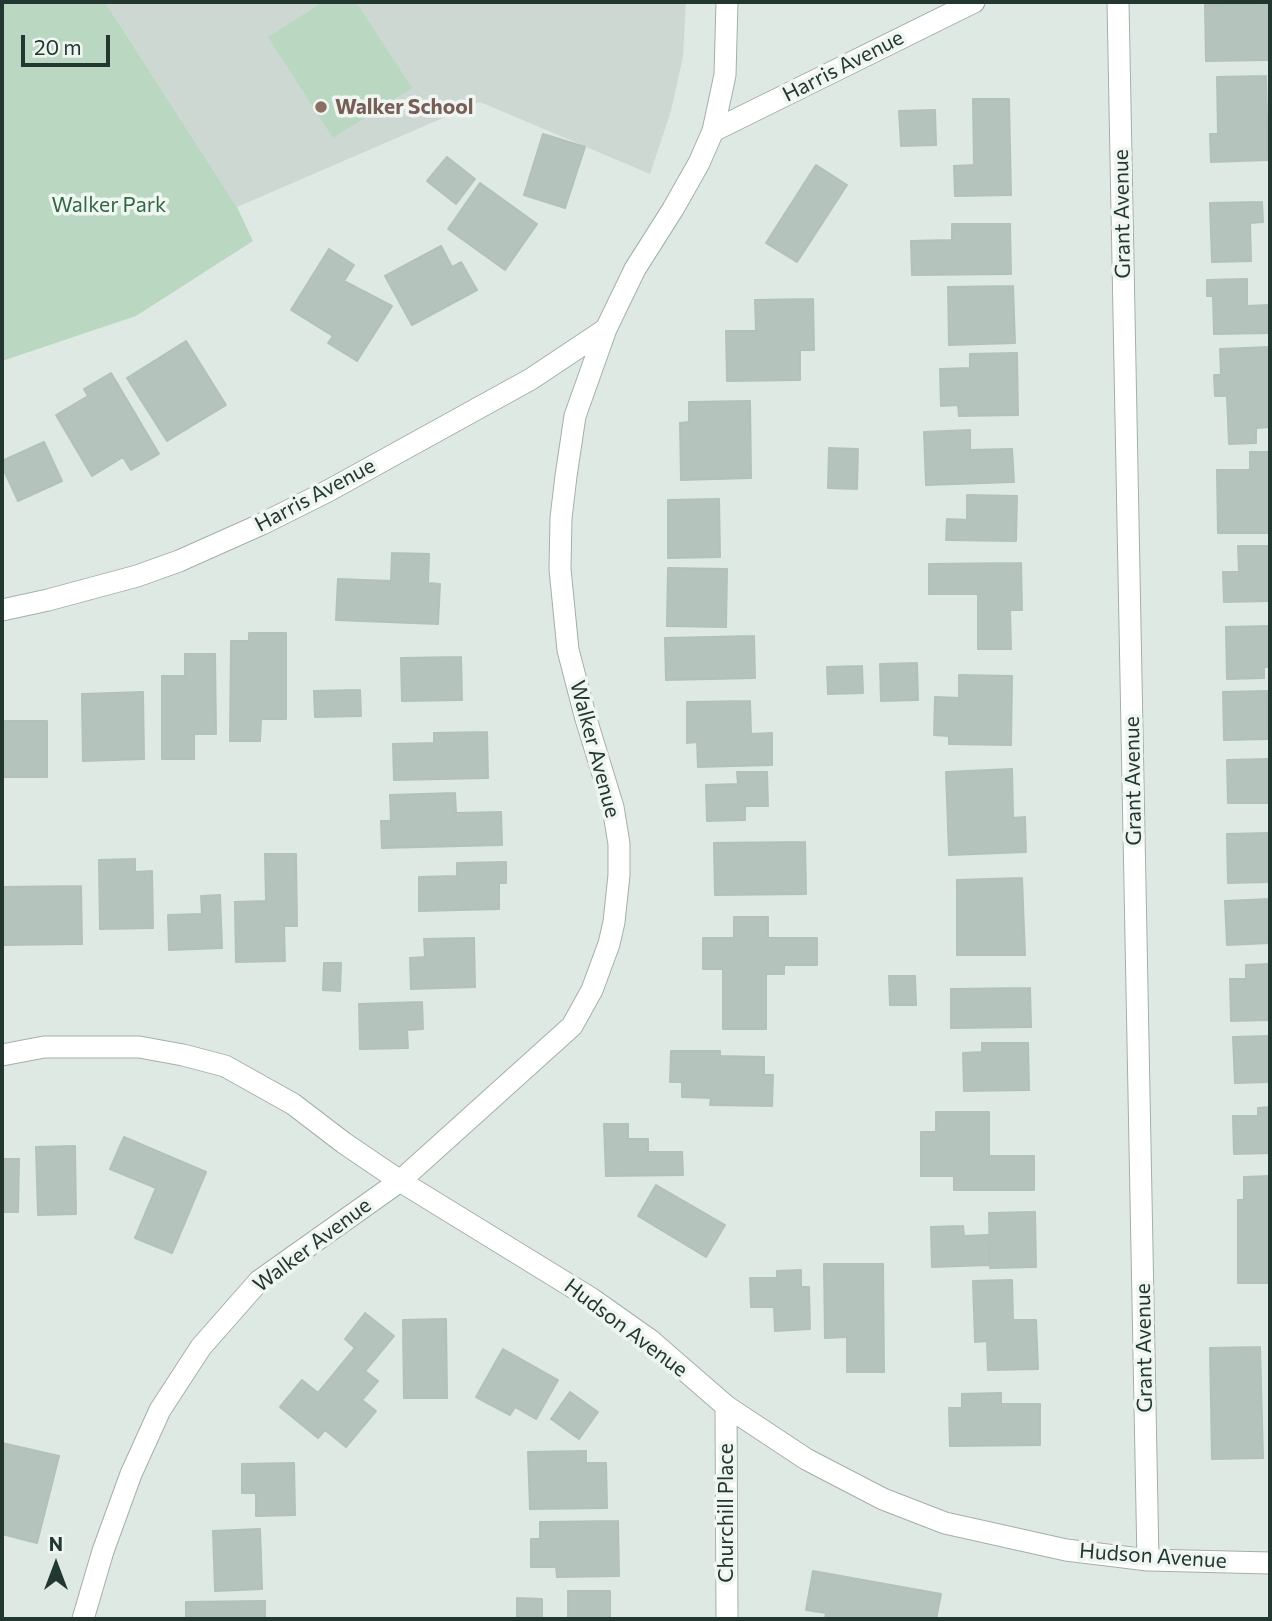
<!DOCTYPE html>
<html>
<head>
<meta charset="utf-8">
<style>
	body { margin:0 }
	#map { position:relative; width:1272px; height:1621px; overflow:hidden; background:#dfe9e4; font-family:Commissioner,sans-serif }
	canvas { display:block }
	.frame { position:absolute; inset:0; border:4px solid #223730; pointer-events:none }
	.north { position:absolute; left:21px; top:1530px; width:70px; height:70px; -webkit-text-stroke:5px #eff6f2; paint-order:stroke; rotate:0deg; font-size:19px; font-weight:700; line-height:28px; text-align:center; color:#223730 }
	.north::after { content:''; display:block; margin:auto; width:24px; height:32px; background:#223730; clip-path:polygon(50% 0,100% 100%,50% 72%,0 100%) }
	.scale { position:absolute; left:21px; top:35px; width:89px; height:32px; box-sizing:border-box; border:4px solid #223730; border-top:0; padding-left:9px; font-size:21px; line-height:24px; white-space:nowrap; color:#223730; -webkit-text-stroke:5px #eff6f2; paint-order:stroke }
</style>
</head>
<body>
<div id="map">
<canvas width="1272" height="1621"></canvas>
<div class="frame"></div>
<div class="north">N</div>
<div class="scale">20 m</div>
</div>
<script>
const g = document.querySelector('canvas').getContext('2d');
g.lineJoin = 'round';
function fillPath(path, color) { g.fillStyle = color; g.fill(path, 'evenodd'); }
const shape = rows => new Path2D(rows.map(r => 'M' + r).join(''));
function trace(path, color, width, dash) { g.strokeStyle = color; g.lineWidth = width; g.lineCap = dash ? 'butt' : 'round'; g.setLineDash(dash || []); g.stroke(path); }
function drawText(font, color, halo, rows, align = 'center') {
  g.font = font + ' Commissioner,sans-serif'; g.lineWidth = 7; g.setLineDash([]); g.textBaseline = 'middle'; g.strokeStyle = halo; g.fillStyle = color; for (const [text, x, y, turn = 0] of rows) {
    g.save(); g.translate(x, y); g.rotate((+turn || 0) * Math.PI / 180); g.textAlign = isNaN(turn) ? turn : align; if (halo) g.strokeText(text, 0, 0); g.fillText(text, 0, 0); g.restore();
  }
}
fillPath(shape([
	[105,2,686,2,683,57,671,111,650,174,480,102,237,207]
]), '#ced8d3');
fillPath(shape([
	[2,2,105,2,237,207,253,241,136,316,2,361],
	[323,2,356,2,412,88,333,138,268,37]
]), '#bad8c1');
const building = shape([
	[1270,4,1270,60,1206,61,1205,5,1270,4],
	[1266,76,1268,160,1211,162,1210,134,1218,134,1217,77,1266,76],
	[973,99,1009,99,1011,195,955,196,954,166,974,165,973,99],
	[935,110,936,145,901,146,899,111,935,110],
	[543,134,585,147,565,208,524,195,543,134],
	[447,157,475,179,456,204,427,181,447,157],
	[816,165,847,185,797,262,766,243,816,165],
	[480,183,537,224,505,270,448,229,480,183],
	[1262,202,1263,222,1250,223,1251,261,1212,262,1210,203,1262,202],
	[952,224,1010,224,1011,274,912,275,911,241,952,240,952,224],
	[441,246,452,267,461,262,477,290,412,325,385,276,441,246],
	[329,249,354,265,344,281,392,306,357,361,328,343,333,336,291,310,329,249],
	[1247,279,1247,306,1270,305,1270,333,1214,334,1213,296,1207,296,1207,280,1247,279],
	[1013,286,1015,343,949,345,948,287,1013,286],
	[813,299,814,350,800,350,800,380,727,381,726,331,756,331,755,300,813,299],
	[186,341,226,405,167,441,127,378,186,341],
	[1270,347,1270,427,1256,428,1256,443,1229,444,1227,396,1215,396,1214,375,1221,375,1220,349,1270,347],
	[1017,353,1018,415,959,416,958,405,941,406,940,369,970,368,970,354,1017,353],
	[111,373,159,454,131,470,123,457,92,476,56,415,88,396,84,389,111,373],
	[750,401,751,478,681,480,680,423,689,422,689,402,750,401],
	[970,430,970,450,1012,449,1014,482,926,485,924,432,970,430],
	[44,442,62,481,18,501,2,466,2,461,44,442],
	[829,448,858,449,857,489,828,488,829,448],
	[1250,452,1270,452,1270,533,1218,533,1217,470,1250,470,1250,452],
	[967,495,1017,496,1016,541,946,540,947,519,967,520,967,495],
	[719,499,720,557,668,558,668,500,719,499],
	[1238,546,1270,546,1270,601,1224,602,1223,572,1239,572,1238,546],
	[392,553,429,554,428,583,440,584,438,624,336,620,338,579,391,581,392,553],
	[1021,563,1022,610,1010,610,1011,649,978,649,978,594,929,594,929,564,1021,563],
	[668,568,727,569,726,627,667,626,668,568],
	[1270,626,1270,667,1264,667,1264,678,1227,679,1226,627,1270,626],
	[249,633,286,633,286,719,261,719,260,741,230,741,231,641,249,641,249,633],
	[754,636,755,678,666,680,665,638,754,636],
	[185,654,215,654,216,734,194,734,194,759,162,759,162,676,185,676,185,654],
	[461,657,462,700,402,701,401,658,461,657],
	[917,663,918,700,881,701,880,664,917,663],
	[862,666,863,693,828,694,827,667,862,666],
	[959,675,1012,676,1011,745,949,744,949,736,934,735,935,697,959,698,959,675],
	[360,690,361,716,315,717,314,691,360,690],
	[1267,691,1268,739,1224,740,1223,692,1267,691],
	[143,692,144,759,83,761,82,694,143,692],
	[750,701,751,734,772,733,772,765,698,767,697,742,687,743,687,702,750,701],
	[2,721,47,721,47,777,2,777,2,721],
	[487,732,488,778,394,780,393,744,434,743,434,733,487,732],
	[1270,759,1270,803,1228,803,1227,760,1270,759],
	[1012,769,1013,818,1025,817,1026,852,949,855,946,772,1012,769],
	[737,772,767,772,768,806,745,806,745,820,707,821,706,785,738,784,737,772],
	[455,793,456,813,501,812,502,845,382,848,381,821,391,821,390,795,455,793],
	[1270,833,1270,882,1228,883,1227,834,1270,833],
	[805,842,806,894,715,895,714,843,805,842],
	[265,854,296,854,297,926,284,926,285,961,236,962,235,902,266,901,265,854],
	[135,859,135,872,152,871,153,928,100,929,99,860,135,859],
	[506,862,506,883,499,883,499,909,419,911,419,877,457,876,457,863,506,862],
	[1022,878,1025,955,957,955,957,880,1022,878],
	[81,886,82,944,2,945,2,887,81,886],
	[220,895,222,948,169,950,168,915,202,914,201,896,220,895],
	[1270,899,1270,943,1227,945,1225,901,1270,899],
	[734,917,768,917,768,938,817,938,817,965,784,965,784,974,766,974,766,1029,723,1029,723,969,703,969,703,938,734,938,734,917],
	[474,938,475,987,411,989,410,958,425,957,424,939,474,938],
	[324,963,341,963,340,991,323,990,324,963],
	[1270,964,1270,1020,1231,1021,1230,979,1246,979,1246,965,1270,964],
	[889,976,915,976,916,1005,890,1005,889,976],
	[1030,988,1031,1027,951,1028,951,989,1030,988],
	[422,1002,423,1029,407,1030,408,1048,360,1049,359,1004,422,1002],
	[1270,1036,1270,1082,1235,1083,1233,1037,1270,1036],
	[982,1043,1028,1043,1029,1090,964,1091,963,1053,982,1052,982,1043],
	[671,1051,720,1051,720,1056,764,1057,764,1075,773,1075,772,1106,710,1105,711,1098,682,1097,682,1082,670,1082,671,1051],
	[1270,1107,1270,1153,1234,1154,1233,1116,1258,1116,1258,1108,1270,1107],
	[936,1112,989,1112,989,1156,1034,1156,1034,1190,954,1190,954,1176,921,1176,921,1132,936,1132,936,1112],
	[604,1124,628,1124,628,1139,648,1139,648,1152,682,1152,683,1175,606,1176,604,1124],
	[124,1137,206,1172,172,1253,135,1238,156,1188,110,1169,124,1137],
	[75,1146,76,1214,38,1215,36,1147,75,1146],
	[2,1159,19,1159,18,1212,2,1212,2,1159],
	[1270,1176,1270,1283,1238,1283,1238,1200,1244,1200,1244,1177,1270,1176],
	[656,1185,725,1225,706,1257,638,1216,656,1185],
	[1035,1212,1036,1267,990,1268,989,1213,1035,1212],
	[963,1226,964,1236,988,1235,989,1265,932,1267,931,1227,963,1226],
	[824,1264,883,1264,884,1372,847,1372,847,1337,825,1338,824,1264],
	[801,1270,801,1287,809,1287,810,1329,775,1331,774,1307,751,1307,750,1278,777,1278,777,1271,801,1270],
	[1012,1280,1013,1320,1036,1320,1038,1369,988,1370,987,1341,975,1342,973,1281,1012,1280],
	[365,1313,394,1336,365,1371,378,1381,362,1400,376,1411,346,1447,325,1430,318,1438,280,1407,302,1380,318,1393,355,1348,345,1339,365,1313],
	[446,1319,447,1398,404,1398,403,1320,446,1319],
	[1260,1347,1263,1458,1212,1459,1210,1348,1260,1347],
	[503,1349,558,1380,536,1419,515,1407,510,1415,476,1397,503,1349],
	[570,1392,598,1412,579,1439,551,1419,570,1392],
	[1001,1393,1001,1404,1040,1404,1040,1445,950,1446,949,1408,962,1408,962,1394,1001,1393],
	[2,1443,59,1456,37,1543,2,1534,2,1443],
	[586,1451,586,1463,606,1463,607,1508,530,1509,528,1452,586,1451],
	[294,1463,295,1515,256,1516,256,1493,242,1493,242,1464,294,1463],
	[618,1521,619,1576,557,1577,556,1567,531,1567,531,1539,540,1539,540,1522,618,1521],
	[260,1529,262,1589,215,1591,213,1531,260,1529],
	[813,1571,941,1594,936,1619,825,1619,826,1613,806,1610,813,1571],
	[568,1591,610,1591,610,1619,517,1619,517,1598,542,1599,542,1619,568,1619,568,1591],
	[265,1601,265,1619,186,1619,186,1602,265,1601]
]);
fillPath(building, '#b5c3bd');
trace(building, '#b3c1bb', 2);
const street = shape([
	[1118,2,1148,1560],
	[713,131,974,2],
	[2,610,48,600,137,576,179,561,262,524,328,491,531,379,606,329],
	[2,1055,44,1047,139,1047,183,1055,225,1066,293,1104,344,1143,400,1181,592,1299,650,1340,726,1406,806,1459,883,1499,945,1523,1066,1550,1148,1560,1270,1563],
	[726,1406,727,1619],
	[83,1619,103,1551,131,1474,160,1410,201,1347,259,1281,400,1181,572,1026,592,990,609,944,614,922,619,875,619,844,613,807,586,719,568,650,560,569,561,518,566,476,575,416,606,329,635,269,673,209,699,163,713,131,725,75,727,2]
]);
trace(street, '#a3b0aa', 23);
trace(street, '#fff', 21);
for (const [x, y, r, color] of [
	[321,107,7,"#8d6e63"]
]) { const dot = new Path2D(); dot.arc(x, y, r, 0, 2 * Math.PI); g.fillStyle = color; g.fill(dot); trace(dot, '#eff6f2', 2.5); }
drawText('21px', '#223730', '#eff6f2', [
	["Harris Avenue",843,66,-27],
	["Grant Avenue",1122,214,-91],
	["Harris Avenue",315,495,-28],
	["Walker Avenue",595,749,75],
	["Grant Avenue",1133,781,-91],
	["Walker Avenue",312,1245,-37],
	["Hudson Avenue",626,1328,37],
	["Grant Avenue",1144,1348,-91],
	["Churchill Place",726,1513,-90],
	["Hudson Avenue",1153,1556,4]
]);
drawText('bold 21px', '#785e54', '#eff6f2', [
	["Walker School",335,107]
], 'left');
drawText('21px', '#316844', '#eff6f2', [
	["Walker Park",109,205]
]);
</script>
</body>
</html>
